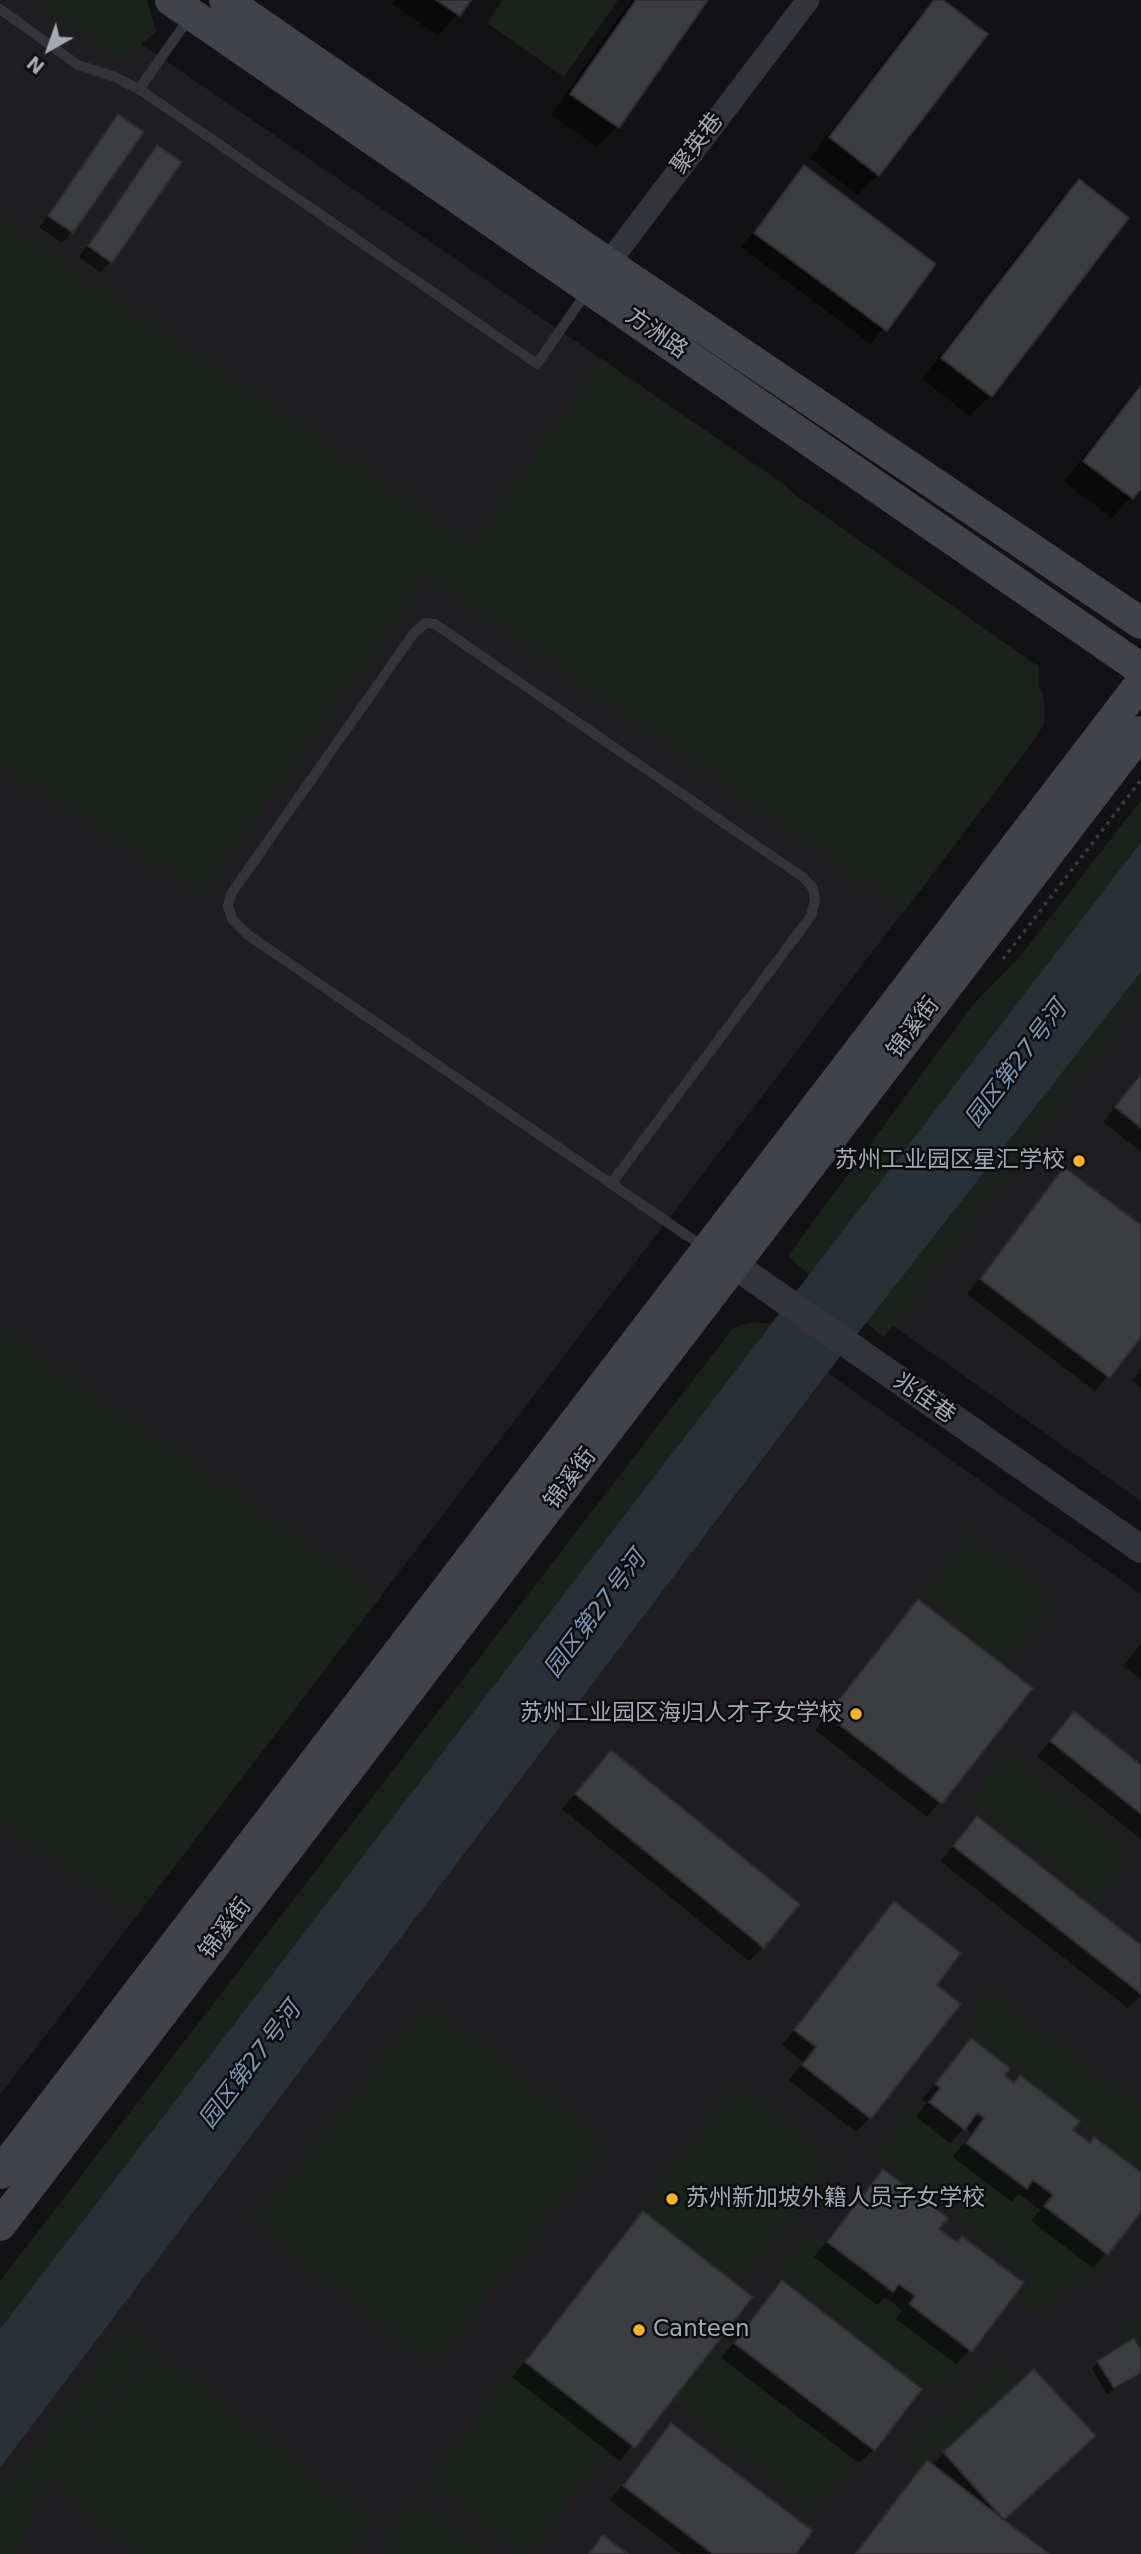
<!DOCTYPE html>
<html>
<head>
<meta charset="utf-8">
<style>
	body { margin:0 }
	#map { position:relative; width:1141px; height:2554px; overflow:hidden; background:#121214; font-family:"DejaVu Sans",sans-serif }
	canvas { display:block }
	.north { position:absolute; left:14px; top:14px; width:70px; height:70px; -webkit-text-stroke:5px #0d0d0f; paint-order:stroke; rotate:220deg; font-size:19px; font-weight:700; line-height:28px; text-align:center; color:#a3a8b5 }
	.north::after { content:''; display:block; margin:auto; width:24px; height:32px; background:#a3a8b5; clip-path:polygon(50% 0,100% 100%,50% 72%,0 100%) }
</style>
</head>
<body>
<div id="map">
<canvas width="1141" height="2554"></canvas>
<div class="north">N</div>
</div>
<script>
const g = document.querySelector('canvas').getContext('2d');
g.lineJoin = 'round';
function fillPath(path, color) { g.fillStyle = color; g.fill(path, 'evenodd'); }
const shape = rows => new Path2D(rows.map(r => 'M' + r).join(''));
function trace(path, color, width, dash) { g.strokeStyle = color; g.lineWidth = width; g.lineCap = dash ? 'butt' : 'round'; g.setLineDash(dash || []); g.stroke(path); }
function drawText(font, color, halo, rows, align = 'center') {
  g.font = font + ' "DejaVu Sans","Noto Sans SC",sans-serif'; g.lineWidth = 5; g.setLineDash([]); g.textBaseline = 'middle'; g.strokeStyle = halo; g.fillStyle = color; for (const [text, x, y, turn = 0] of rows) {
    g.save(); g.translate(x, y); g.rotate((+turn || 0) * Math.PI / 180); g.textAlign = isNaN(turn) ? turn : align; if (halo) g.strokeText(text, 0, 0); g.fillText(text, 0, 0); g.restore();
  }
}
fillPath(shape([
	[0,0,77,0,784,484,835,534,1033,678,1042,690,1045,707,1044,724,1037,736,0,2095],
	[1141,997,1141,1501,892,1325],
	[828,1373,1141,1594,1141,2554,0,2554,0,2468]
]), '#1e1e21');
fillPath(shape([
	[34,0,147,0,156,32,120,60],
	[503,0,618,0,564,77,487,23],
	[0,218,474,545,602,359,1039,667,1037,736,904,912,427,577,202,894,0,769],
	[1141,800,1141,842,809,1275,788,1256,971,1007,1021,955],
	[1141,972,1141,997,884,1337,866,1323],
	[752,1322,771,1324,0,2329,0,2281,733,1328],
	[0,1329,382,1595,137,1915,0,1825],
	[972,1534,1055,1602,1004,1664,922,1596],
	[1009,1752,1134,1853,1094,1902,970,1801],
	[983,1988,1141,2106,1141,2172,971,2038],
	[428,2002,607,2144,432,2366,253,2224],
	[737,2085,835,2160,740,2284,642,2209],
	[914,2103,1110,2264,1035,2313,1019,2301,1033,2279,874,2158],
	[806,2232,971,2362,933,2396,775,2270],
	[1141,2316,1141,2350,1131,2338,1121,2347,1119,2333],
	[129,2324,150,2343,41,2489,16,2554,0,2554,0,2497],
	[714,2347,857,2460,815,2514,671,2402],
	[155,2350,372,2522,347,2554,139,2554,49,2483],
	[525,2354,624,2429,529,2554,523,2554,428,2482],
	[1000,2366,1017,2387,919,2471,901,2450],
	[416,2500,485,2554,394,2554,382,2544]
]), '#1a221b');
fillPath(shape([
	[1141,842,1141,972,848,1346,0,2468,0,2329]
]), '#283138');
fillPath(shape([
	[395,0,469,0,438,36,392,4],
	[631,0,706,0,617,126,597,147,551,115],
	[936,0,941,0,878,175,857,195,810,158,917,18],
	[119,117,72,232,62,243,39,227],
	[158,147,111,262,100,272,79,257],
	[804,168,934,264,871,344,741,247],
	[1079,181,990,396,970,416,922,379,1059,201],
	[1141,382,1141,486,1112,518,1064,482],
	[1141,1073,1141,1152,1103,1122],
	[1065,1169,1141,1227,1141,1335,1095,1391,967,1294],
	[1141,1369,1141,1388,1132,1381],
	[918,1601,1031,1689,927,1817,815,1730],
	[1141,1644,1141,1680,1123,1666],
	[1074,1714,1141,1767,1141,1839,1037,1756],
	[611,1753,763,1947,749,1961,562,1809],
	[977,1818,1141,1947,1141,1995,1128,2008,940,1861],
	[894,1903,934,1985,870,2118,856,2132,789,2080,803,2062,782,2045],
	[971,2040,1002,2076,1071,2131,1141,2175,1141,2209,1093,2268,1031,2221,1040,2210,1019,2194,1012,2202,953,2157,971,2133,965,2128,950,2143,916,2117,927,2103,922,2099],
	[883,2171,937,2229,970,2350,956,2364,896,2319,902,2310,885,2297,877,2305,814,2257],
	[644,2213,751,2297,620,2461,512,2377],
	[782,2282,873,2450,859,2463,721,2358],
	[1141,2353,1141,2374,1107,2394,1092,2369,1098,2362],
	[671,2425,794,2554,681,2554,610,2500],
	[1080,2450,1003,2520,1048,2554,855,2554,917,2473,927,2463,931,2466,944,2453]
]), '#0007');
const building = shape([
	[436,0,471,0,460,16,436,0],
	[636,0,708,0,619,128,570,94,636,0],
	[934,0,943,0,988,34,879,176,829,137,934,0],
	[118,114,144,132,73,233,48,216,118,114],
	[157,145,182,162,112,263,88,246,157,145],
	[804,165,936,264,887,331,754,233,804,165],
	[1079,179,1129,218,992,397,941,358,1079,179],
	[1141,385,1141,489,1133,499,1083,461,1141,385],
	[1141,1074,1141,1128,1115,1107,1141,1074],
	[1064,1167,1141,1225,1141,1337,1110,1378,980,1279,1064,1167],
	[918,1599,1033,1688,942,1804,827,1715,918,1599],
	[1074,1711,1141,1765,1141,1814,1050,1741,1074,1711],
	[611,1750,800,1904,764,1948,575,1794,611,1750],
	[977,1816,1141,1945,1141,1994,953,1846,977,1816],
	[894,1901,961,1953,937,1985,961,2004,871,2119,802,2065,816,2047,794,2030,894,1901],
	[971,2038,1010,2068,1005,2076,1014,2083,1020,2075,1080,2121,1073,2130,1090,2143,1094,2137,1141,2172,1141,2212,1108,2255,1044,2206,1053,2195,1033,2180,1027,2189,966,2143,984,2118,977,2113,965,2130,929,2102,940,2088,935,2084,971,2038],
	[883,2169,948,2218,939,2229,957,2242,962,2236,1024,2283,972,2352,909,2304,915,2296,899,2284,893,2292,827,2242,883,2169],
	[643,2211,753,2297,635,2448,525,2362,643,2211],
	[782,2280,922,2389,875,2451,734,2343,782,2280],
	[1134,2338,1141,2350,1141,2373,1114,2388,1097,2361,1134,2338],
	[1034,2369,1096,2436,1004,2520,943,2452,1034,2369],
	[671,2423,813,2531,796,2554,713,2554,623,2486,671,2423],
	[927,2460,1004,2520,1050,2554,855,2554,927,2460],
	[603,2535,628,2554,588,2554,603,2535]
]);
fillPath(building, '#3c3d41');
trace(building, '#2c2c30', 2);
trace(shape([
	[1003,959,1141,780]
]), '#393b40', 3.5, [3.5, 5]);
trace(shape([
	[0,9,78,65,115,77,142,91,537,364,588,290],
	[139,89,190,17],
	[611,1184,811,916,815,900,813,888,804,878,435,624,425,623,414,633,231,894,228,906,232,919,248,935,689,1237,707,1247]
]), '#333439', 10);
trace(shape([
	[600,274,808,0]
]), '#333439', 23);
trace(shape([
	[717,1253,1141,1549]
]), '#333439', 28);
trace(shape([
	[171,0,1141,669],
	[225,0,607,263,1141,623],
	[0,2173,1141,683],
	[0,2225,1141,732]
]), '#414349', 32);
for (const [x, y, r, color] of [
	[1079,1161,7,"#fab324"],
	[856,1714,7,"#fab324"],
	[672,2199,7,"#fab324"],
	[639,2330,7,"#fab324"]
]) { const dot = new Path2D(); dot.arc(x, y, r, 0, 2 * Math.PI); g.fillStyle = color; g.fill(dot); trace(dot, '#0d0d0f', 2.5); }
drawText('23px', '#a3a8b5', '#0d0d0f', [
	["聚英巷",698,144,-53],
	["方洲路",656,334,35],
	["锦溪街",914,1028,-53],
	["兆佳巷",924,1399,35],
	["锦溪街",571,1479,-53],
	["锦溪街",226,1929,-53]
]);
drawText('23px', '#a3a8b5', '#0d0d0f', [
	["苏州工业园区星汇学校",1065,1161],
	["苏州工业园区海归人才子女学校",842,1714],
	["苏州新加坡外籍人员子女学校",686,2199,"left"],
	["Canteen",653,2330,"left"]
], 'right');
drawText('italic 24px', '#7796b2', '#0d0d0f', [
	["园区第27号河",1017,1065,-53],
	["园区第27号河",596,1615,-53],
	["园区第27号河",251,2066,-53]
]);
</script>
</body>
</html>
